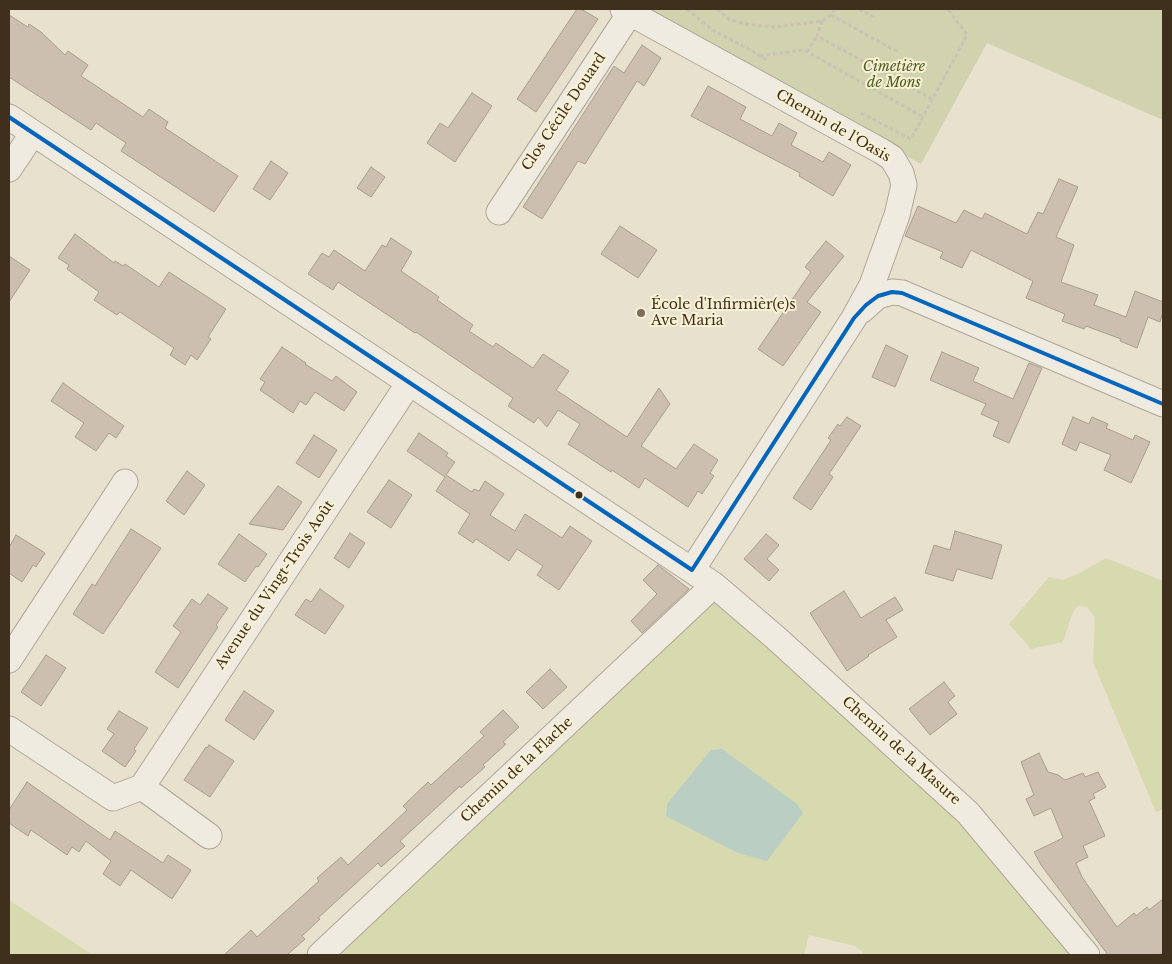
<!DOCTYPE html>
<html>
<head>
<meta charset="utf-8">
<style>
	body { margin:0 }
	#map { position:relative; width:1172px; height:964px; overflow:hidden; background:#e8e1ce; font-family:"Libre Baskerville",serif }
	canvas { display:block }
	.frame { position:absolute; inset:0; border:10px solid #3f2f1d; pointer-events:none }
</style>
</head>
<body>
<div id="map">
<canvas width="1172" height="964"></canvas>
<div class="frame"></div>
</div>
<script>
const g = document.querySelector('canvas').getContext('2d');
g.lineJoin = 'round';
function fillPath(path, color) { g.fillStyle = color; g.fill(path, 'evenodd'); }
const shape = rows => new Path2D(rows.map(r => 'M' + r).join(''));
function trace(path, color, width, dash) { g.strokeStyle = color; g.lineWidth = width; g.lineCap = dash ? 'butt' : 'round'; g.setLineDash(dash || []); g.stroke(path); }
function drawText(font, color, halo, rows, align = 'center') {
  g.font = font + ' "Libre Baskerville",serif'; g.lineWidth = 4; g.setLineDash([]); g.textBaseline = 'middle'; g.strokeStyle = halo; g.fillStyle = color; for (const [text, x, y, turn = 0] of rows) {
    g.save(); g.translate(x, y); g.rotate((+turn || 0) * Math.PI / 180); g.textAlign = isNaN(turn) ? turn : align; if (halo) g.strokeText(text, 0, 0); g.fillText(text, 0, 0); g.restore();
  }
}
fillPath(shape([
	[1106,558,1163,581,1163,809,1156,812,1093,662,1095,617,1087,607,1078,606,1073,612,1063,642,1031,649,1009,624,1049,577,1062,580,1080,573],
	[714,585,832,688,1087,955,863,955,862,951,855,946,809,935,804,955,320,955],
	[9,900,93,955,9,955]
]), '#d7d9af');
fillPath(shape([
	[639,9,1163,9,1163,120,987,43,921,164]
]), '#d1d3af');
fillPath(shape([
	[722,749,797,804,803,813,767,861,738,853,666,816,667,804,711,750]
]), '#bacec3');
const building = shape([
	[577,9,581,9,598,19,536,112,517,99,577,9],
	[9,15,28,27,29,24,41,32,65,55,68,51,88,65,81,76,143,117,149,109,168,122,165,128,238,176,214,212,121,151,126,143,96,123,91,130,9,77,9,15],
	[642,45,661,58,644,86,637,81,585,164,578,161,542,219,523,207,614,66,624,73,642,45],
	[708,86,746,107,740,119,772,136,779,123,797,133,791,145,823,162,829,152,851,165,833,196,799,176,800,173,691,116,708,86],
	[472,93,492,106,455,162,427,143,440,123,448,128,472,93],
	[271,161,288,173,270,200,253,189,271,161],
	[371,167,385,177,371,197,357,188,371,167],
	[1059,179,1078,187,1056,237,1074,245,1061,282,1098,295,1094,305,1126,317,1135,291,1163,302,1163,312,1160,322,1148,317,1137,348,1120,341,1121,339,1086,326,1084,329,1062,321,1065,314,1026,298,1033,281,971,250,962,268,940,258,943,252,905,236,918,206,956,223,964,210,982,219,985,213,1027,234,1038,212,1043,214,1059,179],
	[620,226,657,250,638,278,601,254,620,226],
	[75,234,114,263,115,261,123,266,125,264,159,287,169,272,226,309,208,337,211,339,197,360,191,355,185,365,170,355,174,348,120,312,117,315,94,300,99,292,67,269,69,265,58,258,75,234],
	[391,238,412,252,401,271,439,297,437,300,473,325,469,331,493,347,496,343,533,368,543,354,569,371,556,390,627,437,659,388,670,404,641,446,676,469,694,444,718,460,710,473,714,476,702,494,698,491,688,507,645,478,639,488,612,470,611,472,568,444,580,424,558,410,547,427,538,417,534,423,508,406,513,398,416,332,415,333,338,282,333,290,308,274,322,253,329,257,334,250,365,271,382,245,386,247,391,238],
	[826,241,844,256,807,302,821,312,783,366,758,349,811,272,805,267,826,241],
	[9,256,30,270,9,302,9,256],
	[886,345,908,356,895,387,872,377,886,345],
	[282,347,306,363,305,364,332,381,336,376,357,392,344,411,315,392,306,405,300,401,293,413,260,390,265,382,260,379,282,347],
	[942,352,979,368,973,381,1013,399,1029,363,1042,368,1009,443,993,436,999,422,981,414,986,404,930,380,942,352],
	[63,383,124,426,116,438,109,433,96,451,75,437,84,423,51,401,63,383],
	[847,417,861,426,829,474,833,477,811,510,793,498,831,440,828,438,838,424,840,426,847,417],
	[1073,417,1089,424,1092,417,1108,424,1106,428,1133,440,1135,435,1150,442,1131,483,1104,470,1111,455,1080,442,1076,451,1062,444,1073,417],
	[419,433,448,453,446,456,455,462,446,475,472,492,474,489,479,491,485,481,504,494,490,515,515,531,525,514,562,538,570,526,592,541,559,590,537,575,543,566,517,549,509,561,476,539,473,543,458,533,470,514,436,491,445,477,407,451,419,433],
	[314,435,337,450,319,478,296,463,314,435],
	[187,471,205,485,184,515,166,501,187,471],
	[389,480,412,495,391,528,367,512,389,480],
	[278,486,302,502,283,530,249,524,278,486],
	[131,529,161,548,103,634,73,614,92,584,95,586,131,529],
	[955,531,1002,545,992,579,957,569,953,581,925,573,934,545,950,550,955,531],
	[350,533,365,543,349,568,334,558,350,533],
	[239,534,267,554,258,567,256,566,245,582,218,564,239,534],
	[766,534,779,545,767,559,779,570,769,581,744,559,766,534],
	[16,535,45,553,36,567,33,565,22,582,9,573,9,547,16,535],
	[658,565,689,589,642,633,631,621,657,594,643,580,658,565],
	[320,589,344,606,325,634,295,615,306,599,311,602,320,589],
	[844,591,861,618,895,597,903,610,886,620,897,637,868,655,869,656,847,671,810,613,844,591],
	[208,594,228,608,216,625,218,627,178,688,155,672,181,632,173,626,192,599,200,605,208,594],
	[46,655,66,668,41,706,21,692,46,655],
	[550,669,567,687,543,709,526,692,550,669],
	[944,682,955,696,948,702,957,714,930,735,909,709,944,682],
	[244,691,274,711,254,740,225,720,244,691],
	[503,710,519,727,503,742,506,744,483,765,485,767,461,788,460,786,400,841,405,846,381,867,378,863,318,918,320,919,302,936,305,939,287,955,224,955,251,930,257,937,319,881,317,878,341,857,348,865,407,810,403,806,428,782,431,785,484,736,480,732,503,710],
	[119,711,148,728,134,749,136,751,125,767,102,751,114,734,107,729,119,711],
	[209,745,234,761,210,797,184,780,206,747,207,748,209,745],
	[1039,753,1048,772,1058,775,1065,780,1083,773,1085,777,1098,772,1106,787,1093,794,1095,798,1089,801,1105,836,1083,846,1088,857,1076,863,1082,877,1117,927,1134,913,1136,916,1147,907,1149,910,1163,899,1163,953,1158,955,1108,955,1041,865,1034,852,1063,838,1051,808,1034,816,1026,799,1034,795,1021,762,1039,753],
	[27,782,110,840,115,831,163,863,168,855,191,870,172,899,131,870,120,886,103,874,111,861,86,841,79,852,72,847,67,855,31,830,28,836,9,823,9,810,27,782]
]);
fillPath(building, '#ccbfaf');
trace(building, '#a99d8d', 1);
const minor = shape([
	[623,9,881,151,892,158,901,173,904,185,897,215,872,285,854,318,692,570],
	[9,117,714,585,776,638,968,813,1087,955],
	[9,169,33,133],
	[499,212,630,13],
	[861,311,878,296,892,292,902,293,1163,404],
	[9,660,125,482],
	[9,729,113,798,142,787,209,836],
	[142,787,409,383],
	[320,955,714,585]
]);
trace(minor, '#aea697', 27);
trace(shape([
	[687,9,712,30,749,49,766,60],
	[717,9,729,19,744,24,775,27,822,21,831,15,835,9],
	[859,9,874,17],
	[831,15,898,52],
	[822,21,817,36,932,99],
	[807,52,817,36],
	[760,56,804,50,923,117],
	[861,113,911,139,967,35,948,9]
]), '#c9c2b7', 3, [4, 2.5]);
trace(minor, '#f0ebe1', 25);
trace(shape([
	[9,117,692,570],
	[692,570,854,318,866,305,878,296,892,292,902,293,1163,404]
]), '#0065bd', 4);
for (const [x, y, r, color] of [
	[641,313,5,"#7a6d5b"],
	[579,495,4.5,"#3f2f1d"]
]) { const dot = new Path2D(); dot.arc(x, y, r, 0, 2 * Math.PI); g.fillStyle = color; g.fill(dot); trace(dot, '#faf1d4', 2); }
drawText('italic 14px', '#4b5e21', '#faf1d4', [
	["Cimetière",894,67],
	["de Mons",894,83]
]);
drawText('14px', '#3f2f1d', '#faf1d4', [
	["Clos Cécile Douard",564,112,-56],
	["Chemin de l'Oasis",833,126,30],
	["Avenue du Vingt-Trois Août",275,585,-56],
	["Chemin de la Masure",901,751,42],
	["Chemin de la Flache",517,770,-43]
]);
drawText('14px', '#3f2f1d', '#faf1d4', [
	["École d'Infirmièr(e)s",651,305],
	["Ave Maria",651,321]
], 'left');
</script>
</body>
</html>
